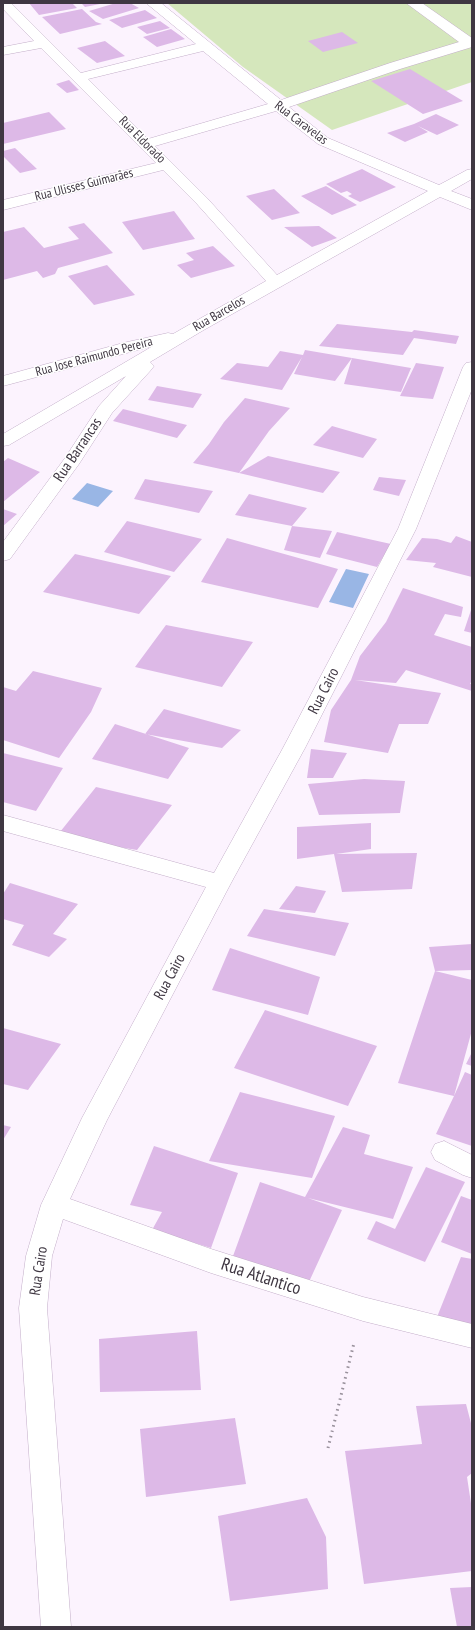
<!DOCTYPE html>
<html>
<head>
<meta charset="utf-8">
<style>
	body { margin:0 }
	#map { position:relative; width:475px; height:1630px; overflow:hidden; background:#fcf3fe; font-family:"PT Sans Narrow",sans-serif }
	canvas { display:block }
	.frame { position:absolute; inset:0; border:4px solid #3f3742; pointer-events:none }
</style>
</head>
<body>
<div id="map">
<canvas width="475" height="1630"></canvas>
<div class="frame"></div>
</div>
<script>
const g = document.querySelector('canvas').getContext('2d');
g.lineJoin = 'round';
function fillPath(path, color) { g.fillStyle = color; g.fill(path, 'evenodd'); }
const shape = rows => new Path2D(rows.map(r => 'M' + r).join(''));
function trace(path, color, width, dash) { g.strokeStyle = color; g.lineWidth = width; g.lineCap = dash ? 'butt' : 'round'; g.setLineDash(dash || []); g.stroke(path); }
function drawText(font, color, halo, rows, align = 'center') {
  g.font = font + ' "PT Sans Narrow",sans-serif'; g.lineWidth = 3; g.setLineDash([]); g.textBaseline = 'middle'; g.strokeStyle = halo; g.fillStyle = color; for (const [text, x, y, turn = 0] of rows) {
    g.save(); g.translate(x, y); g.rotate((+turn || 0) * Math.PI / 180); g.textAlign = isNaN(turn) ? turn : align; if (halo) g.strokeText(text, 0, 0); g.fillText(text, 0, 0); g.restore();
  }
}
fillPath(shape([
	[167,3,472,3,472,82,332,130,243,67]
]), '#d5e7bc');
fillPath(shape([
	[87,483,113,491,98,507,72,499],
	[346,569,369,574,353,608,329,602]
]), '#99b6e5');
fillPath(shape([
	[29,3,72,3,77,8,39,15],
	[81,3,100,3,100,4,85,7],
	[116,3,130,3,139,8,103,19,89,11],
	[82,9,96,22,102,24,60,34,42,17],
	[145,10,157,18,122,28,109,20],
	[160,21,170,28,147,34,137,27],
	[171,29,185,39,157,47,143,37],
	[342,32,358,43,323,52,308,41],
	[105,41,125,56,97,63,77,48],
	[410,69,463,101,423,114,371,81],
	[69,80,79,90,67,93,56,84],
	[49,112,66,129,3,144,3,123],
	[436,114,459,125,437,135,418,126,428,132,405,142,387,133,414,124],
	[15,148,37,169,20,173,3,156,3,151],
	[362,169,396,187,360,202,348,196,352,194,347,191,341,193,326,184],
	[326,186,357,205,332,215,301,196],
	[274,189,300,213,272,220,246,196],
	[174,211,195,239,143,250,122,222],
	[84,223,113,253,58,268,55,274,43,278,37,271,3,280,3,249,4,248,3,232,24,227,44,248,79,239,68,227],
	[319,226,337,238,312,247,284,227],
	[213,246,235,266,191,278,177,265,194,260,186,253],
	[107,265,135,295,94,305,68,276],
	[337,324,412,332,414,330,459,336,456,344,414,338,403,355,319,346],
	[305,350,352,358,411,368,401,392,344,384,352,358,335,381,294,374,302,357,282,390,220,379,237,363,268,367,280,351,303,355],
	[416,363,444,367,433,399,400,396],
	[157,386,202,394,193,408,148,400],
	[245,398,290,408,269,431,239,473,193,463,209,444,224,422],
	[123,409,187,425,177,438,113,421],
	[332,426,377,439,363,458,313,445],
	[268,456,340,472,323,493,239,473],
	[8,458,40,472,3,502,3,462],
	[379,477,406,480,399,496,373,490],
	[145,479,213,491,199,513,134,499],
	[249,494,307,508,292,526,235,515],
	[3,509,17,514,3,526],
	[127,521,202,539,174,572,104,552],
	[292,526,332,531,320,558,284,550],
	[337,532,391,544,377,567,326,554],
	[456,536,472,542,472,577,433,567,436,563,406,560,422,538,437,539,451,543],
	[227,538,338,569,318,608,201,582],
	[75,554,171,576,139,614,43,592],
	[403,588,463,607,461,617,445,614,434,635,472,647,472,680,470,684,472,684,472,691,406,670,396,683,355,680,441,693,428,724,399,724,388,753,324,742,331,710,351,680,360,656,386,622],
	[472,608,472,633,464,631,472,607],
	[166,625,253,642,222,687,135,667],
	[33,671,102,688,91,712,59,758,3,740,3,687,16,691],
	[164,709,241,730,222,748,145,734],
	[115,724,146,734,189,748,168,779,92,759],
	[311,749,347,753,333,778,307,778],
	[3,753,63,768,36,811,3,802],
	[364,779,405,781,400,813,319,815,308,784],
	[96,787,172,805,137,850,56,837],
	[371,823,371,849,336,854,417,853,412,889,342,892,334,854,297,859,297,827],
	[10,883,78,904,53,934,67,939,49,957,12,945,24,925,3,919,3,894],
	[296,886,326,891,315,913,279,909],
	[264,909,349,923,335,956,247,936],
	[472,944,472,970,435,971,472,980,472,1030,454,1096,465,1072,472,1075,472,1146,436,1134,454,1096,398,1083,435,971,429,947],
	[230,948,320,977,308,1015,212,990],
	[265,1010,377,1046,348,1106,234,1068],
	[3,1028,61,1044,28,1090,3,1084],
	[472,1052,472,1066,466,1064],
	[240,1092,335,1116,312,1178,209,1161],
	[3,1125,11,1127,3,1140],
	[343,1127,370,1135,364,1154,413,1167,393,1219,308,1198,342,1210,308,1284,229,1267,260,1182,305,1197],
	[154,1146,238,1173,211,1248,152,1230,162,1212,130,1205],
	[426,1167,465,1182,425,1262,367,1239,376,1221,395,1229],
	[461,1196,472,1200,472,1254,441,1242],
	[461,1257,472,1259,472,1332,433,1327],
	[197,1331,201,1390,100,1392,99,1339],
	[466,1404,472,1427,472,1473,467,1477,472,1510,472,1571,364,1584,345,1451,422,1444,416,1406],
	[235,1418,246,1484,146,1497,140,1429],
	[307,1498,326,1537,328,1589,230,1601,218,1516],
	[472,1587,472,1627,457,1627,450,1588]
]), '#ddb9e7');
const minor = shape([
	[3,3,11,3,81,73,196,44,146,3,161,3,281,100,390,63,459,42,406,3,422,3,472,38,472,47,400,69,289,107,328,138,439,185,467,170,472,169,472,179,451,191,472,199,472,210,440,197,202,331,150,362,154,366,151,370,112,413,79,464,10,559,3,561,3,542,65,458,99,406,126,376,9,445,3,446,3,434,153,346,3,386,3,376,123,343,168,333,173,334,266,281,197,204,163,170,3,210,3,200,156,163,41,48,3,55,3,47,34,41,3,9,3,3],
	[203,51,268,104,148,139,88,79,203,51],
	[276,111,318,144,428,191,277,275,207,198,155,146,276,111],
	[472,362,472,389,416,529,305,748,231,883,107,1120,70,1199,211,1249,363,1297,472,1324,472,1348,363,1321,211,1273,63,1219,52,1256,47,1308,71,1627,41,1627,19,1308,26,1256,41,1205,82,1118,206,887,3,831,3,815,214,873,283,748,398,529,463,367,466,363,472,362],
	[444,1141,472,1155,472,1178,463,1175,435,1160,431,1152,435,1144,444,1141]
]);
trace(minor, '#c3aec9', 1);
trace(shape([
	[328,1448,354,1343]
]), '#98909b', 3, [1.5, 4]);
fillPath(minor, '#fff');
drawText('13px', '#3f3742', '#fff', [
	["Rua Caravelas",301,123,37],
	["Rua Eldorado",142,140,45],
	["Rua Ulisses Guimarães",84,185,-14],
	["Rua Barcelos",219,314,-30],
	["Rua Jose Raimundo Pereira",94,357,-15]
]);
drawText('15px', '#3f3742', '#fff', [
	["Rua Barrancas",78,450,-56],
	["Rua Cairo",324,691,-63],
	["Rua Cairo",170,977,-62],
	["Rua Cairo",39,1271,-81]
]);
drawText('18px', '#3f3742', '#fff', [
	["Rua Atlantico",261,1277,18]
]);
</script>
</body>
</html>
